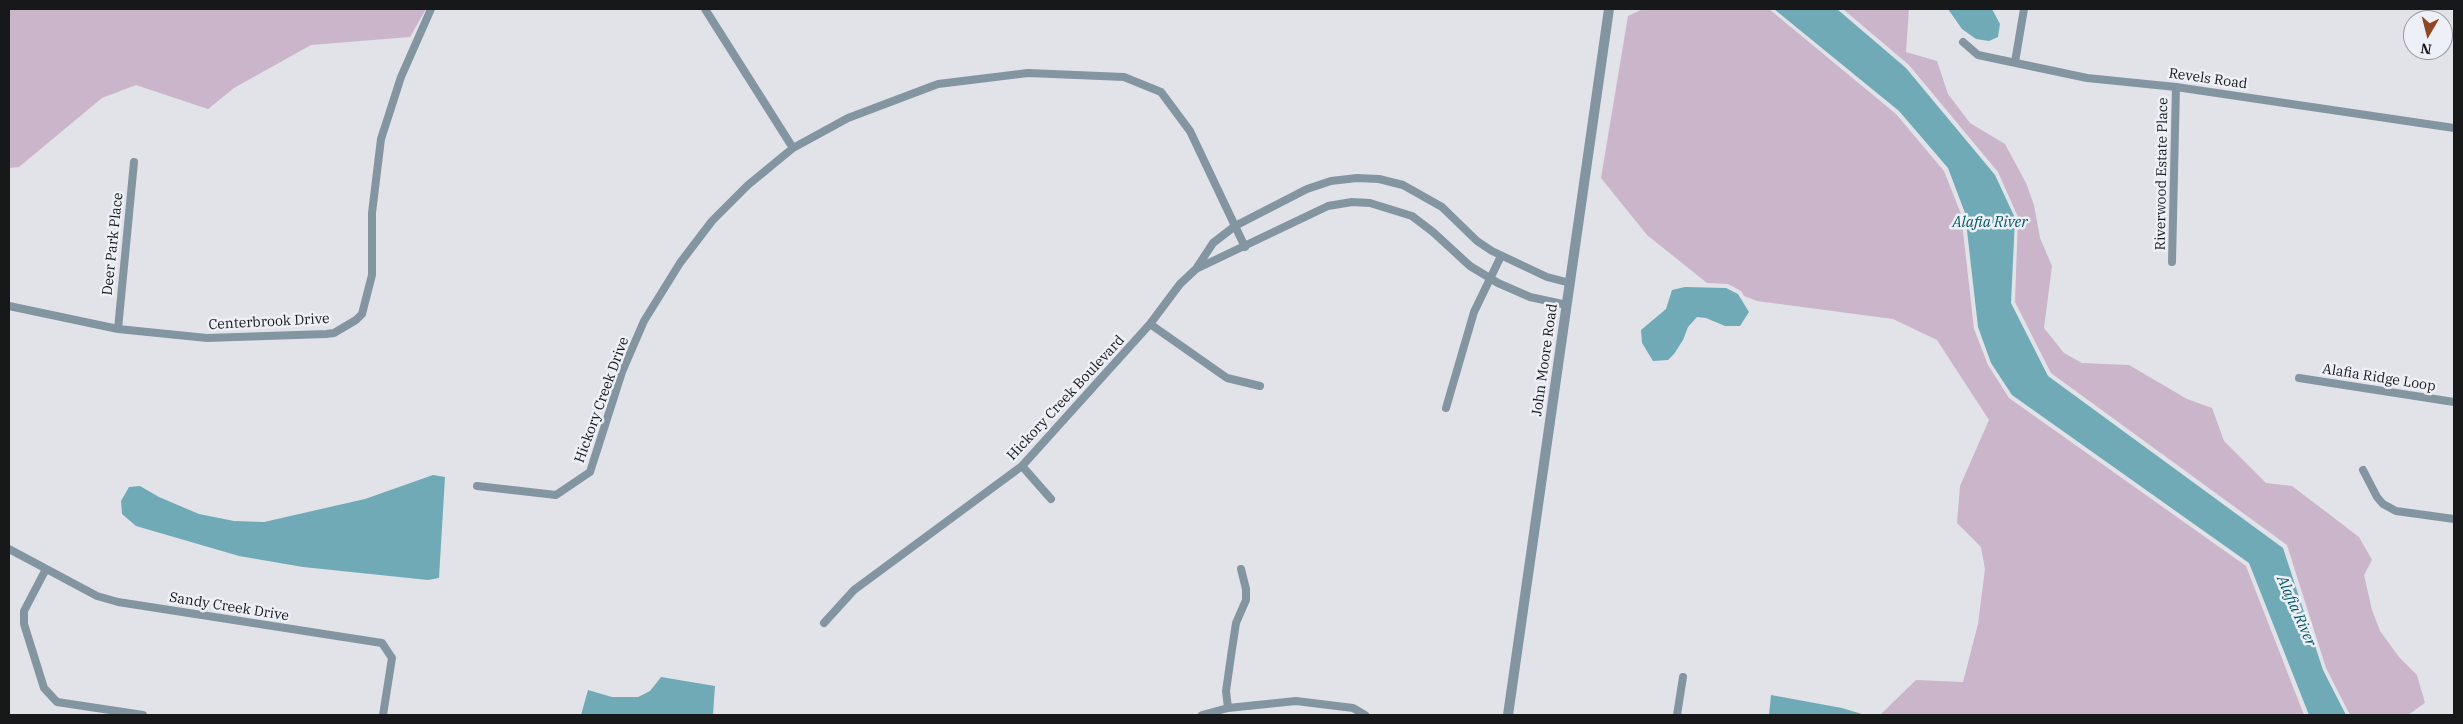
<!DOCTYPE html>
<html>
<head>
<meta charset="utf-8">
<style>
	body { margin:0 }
	#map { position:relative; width:2463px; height:724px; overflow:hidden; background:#e1e3e9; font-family:"IBM Plex Serif",serif }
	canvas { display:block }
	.frame { position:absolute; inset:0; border:10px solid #17181a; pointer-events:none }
	.north { position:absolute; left:2403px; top:10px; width:50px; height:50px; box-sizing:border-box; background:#eef0f7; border:1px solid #989a9f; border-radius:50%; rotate:188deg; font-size:14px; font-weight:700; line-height:20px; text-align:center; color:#17181a }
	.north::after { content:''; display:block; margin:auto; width:18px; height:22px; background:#8f4822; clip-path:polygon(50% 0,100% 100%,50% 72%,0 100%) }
</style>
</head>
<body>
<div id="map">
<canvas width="2463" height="724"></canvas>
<div class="frame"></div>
<div class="north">N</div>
</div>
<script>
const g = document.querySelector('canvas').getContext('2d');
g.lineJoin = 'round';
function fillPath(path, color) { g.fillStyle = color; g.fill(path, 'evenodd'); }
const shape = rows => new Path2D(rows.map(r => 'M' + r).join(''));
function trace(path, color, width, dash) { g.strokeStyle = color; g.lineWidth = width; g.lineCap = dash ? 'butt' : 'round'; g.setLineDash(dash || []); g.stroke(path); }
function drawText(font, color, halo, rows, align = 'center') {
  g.font = font + ' "IBM Plex Serif",serif'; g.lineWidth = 5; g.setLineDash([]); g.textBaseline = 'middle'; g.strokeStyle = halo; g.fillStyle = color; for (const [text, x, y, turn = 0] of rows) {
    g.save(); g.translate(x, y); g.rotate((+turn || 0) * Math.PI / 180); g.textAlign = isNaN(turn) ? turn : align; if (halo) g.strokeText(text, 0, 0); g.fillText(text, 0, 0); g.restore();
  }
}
fillPath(shape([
	[9,9,426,9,410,37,311,45,234,88,208,109,136,85,102,98,19,167,9,168],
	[1643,9,1769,9,1896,114,1944,171,1961,214,1974,329,1988,365,2009,398,2246,566,2304,715,1880,715,1916,680,1963,682,1978,624,1985,569,1981,547,1957,523,1960,486,1989,420,1937,340,1893,319,1757,301,1744,296,1741,291,1728,284,1707,283,1647,235,1601,178,1628,16],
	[1843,9,1909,9,1906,52,1937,61,1948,94,1970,123,2005,144,2026,183,2034,205,2040,238,2052,266,2044,328,2064,353,2082,363,2129,365,2187,399,2212,408,2224,441,2266,483,2292,486,2359,537,2372,560,2364,575,2372,610,2380,631,2399,657,2417,675,2425,703,2408,715,2350,715,2326,668,2287,545,2051,373,2015,302,2018,217,1998,172,1909,65]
]), '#cab5cb');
fillPath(shape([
	[1774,9,1837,9,1906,68,1995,175,2015,218,2011,303,2048,376,2283,548,2323,670,2346,715,2309,715,2249,563,2012,395,1991,363,1978,327,1965,213,1948,168,1899,111],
	[1948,9,1992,9,2000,24,1998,37,1989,41,1976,39,1962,29],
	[1685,287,1726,288,1738,294,1749,312,1740,326,1725,326,1706,318,1697,317,1688,327,1683,340,1674,354,1668,360,1653,361,1642,343,1641,330,1666,309,1672,290],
	[433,475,445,477,439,578,428,580,303,567,239,556,136,526,122,514,121,501,129,487,140,486,159,497,199,514,234,521,264,522,365,499],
	[661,677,715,686,713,715,581,715,588,690,612,697,638,697,650,691],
	[1771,695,1842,708,1865,715,1769,715]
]), '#71aab7');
trace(shape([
	[705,9,793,148],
	[1963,42,1978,55,2087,78,2176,87,2454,128],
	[2015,62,2024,9],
	[2172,262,2176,87],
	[1196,269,1328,206,1352,202,1370,203,1412,216,1433,232,1470,266,1498,283,1530,297,1567,305],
	[9,306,118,329,207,338,326,334,334,333,356,320,362,314,372,275,372,213,381,139,401,77,431,9],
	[1150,324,1227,378,1260,386],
	[118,329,134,162],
	[2299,378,2454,402],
	[1446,408,1474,312,1501,256],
	[1022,466,1051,499],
	[2363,470,2377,497,2383,504,2396,511,2454,519],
	[477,486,556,495,590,472,622,372,644,321,680,263,712,221,748,185,793,148,848,118,938,84,1028,73,1124,77,1161,92,1190,131,1245,247],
	[9,549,97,596,118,602,382,643,392,658,383,715],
	[46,569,24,611,24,624,44,688,57,702,143,715],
	[824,623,854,590,1022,466,1150,324,1180,284,1196,269,1213,243,1235,226,1307,189,1331,181,1357,178,1379,179,1403,185,1442,207,1477,241,1492,251,1547,277,1570,283],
	[1228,708,1226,691,1231,656,1236,623,1246,600,1246,589,1241,569],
	[1202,715,1228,708,1296,701,1353,708,1365,715],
	[1677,715,1683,677]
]), '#8495a2', 8);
trace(shape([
	[1508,715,1609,9]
]), '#8495a2', 10);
drawText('14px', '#17181a', '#eef0f7', [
	["Revels Road",2208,79,8],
	["Riverwood Estate Place",2162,174,-89],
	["Deer Park Place",113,244,-84],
	["Centerbrook Drive",269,322,-3],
	["John Moore Road",1545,360,-82],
	["Alafia Ridge Loop",2379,378,9],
	["Hickory Creek Boulevard",1066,398,-47],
	["Hickory Creek Drive",602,400,-70],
	["Sandy Creek Drive",229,607,9]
]);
drawText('italic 15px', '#005664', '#eef0f7', [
	["Alafia River",1990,223],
	["Alafia River",2296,611,66]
]);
</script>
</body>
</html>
